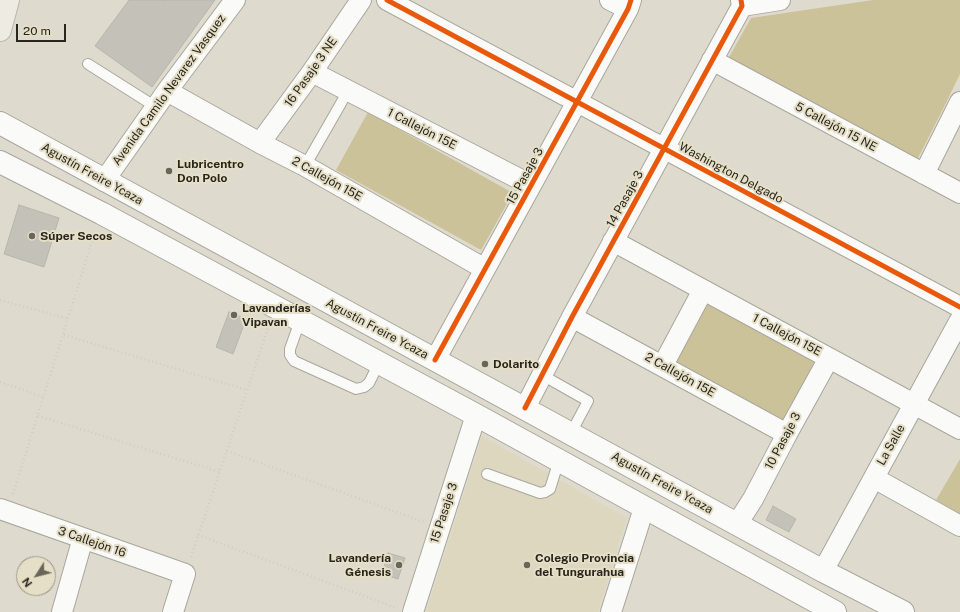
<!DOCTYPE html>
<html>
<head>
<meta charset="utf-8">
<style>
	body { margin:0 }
	#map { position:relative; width:960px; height:612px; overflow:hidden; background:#dedbce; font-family:"Public Sans",sans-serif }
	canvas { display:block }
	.north { position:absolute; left:16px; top:556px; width:40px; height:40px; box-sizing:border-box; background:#e5dfc7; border:1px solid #999583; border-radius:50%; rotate:234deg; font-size:11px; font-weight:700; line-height:16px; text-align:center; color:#28261d }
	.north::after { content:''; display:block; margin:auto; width:14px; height:18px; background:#68655b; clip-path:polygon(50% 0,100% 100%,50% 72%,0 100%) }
	.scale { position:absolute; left:16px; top:24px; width:50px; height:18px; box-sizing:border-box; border:2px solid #28261d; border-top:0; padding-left:5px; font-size:12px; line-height:14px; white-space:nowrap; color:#28261d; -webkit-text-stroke:3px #e5dfc7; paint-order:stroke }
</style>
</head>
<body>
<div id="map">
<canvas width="960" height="612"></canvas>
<div class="north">N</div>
<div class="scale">20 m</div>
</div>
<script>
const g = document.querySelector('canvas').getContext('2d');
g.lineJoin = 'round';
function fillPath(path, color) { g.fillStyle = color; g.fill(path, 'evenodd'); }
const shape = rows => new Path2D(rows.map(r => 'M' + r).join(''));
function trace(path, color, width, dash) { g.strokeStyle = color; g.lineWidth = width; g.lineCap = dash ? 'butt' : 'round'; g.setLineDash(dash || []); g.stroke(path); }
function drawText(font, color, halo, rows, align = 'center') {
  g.font = font + ' "Public Sans",sans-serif'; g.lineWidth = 4; g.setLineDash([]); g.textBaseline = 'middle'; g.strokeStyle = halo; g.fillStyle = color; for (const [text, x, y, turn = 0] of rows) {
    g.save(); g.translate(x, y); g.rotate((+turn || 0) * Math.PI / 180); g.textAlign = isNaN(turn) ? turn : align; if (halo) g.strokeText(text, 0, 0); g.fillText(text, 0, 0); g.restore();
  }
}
fillPath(shape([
	[482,436,627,518,598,612,426,612]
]), '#ddd7c0');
fillPath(shape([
	[873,0,960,0,960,74,944,107,917,160,728,59,751,18],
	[368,112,513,193,481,250,336,170],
	[705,302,815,361,784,420,674,361],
	[960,459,960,514,936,500]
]), '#ccc29a');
const building = shape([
	[129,0,162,0,164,1,165,0,215,0,152,87,95,46,129,0],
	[19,205,59,218,44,267,4,254,19,205],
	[229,312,246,319,233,354,216,347,229,312],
	[773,506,796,519,789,532,766,520,773,506],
	[388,553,405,558,398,579,382,574,388,553]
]);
fillPath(building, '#c4c2b8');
trace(building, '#b8b5ab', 1);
const service = shape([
	[88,64,156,107],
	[305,166,348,91],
	[300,321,290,349,290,355,294,361,356,389,364,387,369,383,379,363],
	[542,375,588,401,571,433],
	[487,474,540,493,545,492,550,489,559,460]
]);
const minor = shape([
	[387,0,960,307],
	[610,0,628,9],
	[742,6,780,0],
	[712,60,960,193],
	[312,72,531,185],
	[167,91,260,143,305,166,485,269],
	[260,143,312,72,361,0],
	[924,174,960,102],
	[104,181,167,91,235,0],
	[613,241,960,429],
	[572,317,787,434],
	[435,360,628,9,631,0],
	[663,365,703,290],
	[525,408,572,317,742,6,741,0],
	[874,478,960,526],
	[0,509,185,574,173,612],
	[737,524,753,499,787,434,829,358],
	[823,571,960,320],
	[62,612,83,538],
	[413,612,476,415],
	[611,612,644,508]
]);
const secondary = shape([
	[0,123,823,571,903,612],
	[0,162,101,213,476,415,835,612]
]);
const primary = shape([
	[0,30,8,0]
]);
trace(service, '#a9a69c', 12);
trace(minor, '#a9a69c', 22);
trace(secondary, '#a9a69c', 24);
trace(primary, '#b8b7b0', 24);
trace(shape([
	[0,300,69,319],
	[64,335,247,390],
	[0,382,44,397],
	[38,416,220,472],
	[227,451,424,522],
	[13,494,95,232],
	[198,535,397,608],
	[191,557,269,325]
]), '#cfcdca', 2.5, [1, 3]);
trace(service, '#fafaf8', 10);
trace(minor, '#fafaf8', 20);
trace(secondary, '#fafaf8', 22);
trace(primary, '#eeebe2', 22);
trace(shape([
	[387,0,960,307],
	[435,360,628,9,631,0],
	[525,408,572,317,742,6,741,0]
]), '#e8590c', 5);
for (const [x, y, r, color] of [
	[169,171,4,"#68655b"],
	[32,236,4,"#68655b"],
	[234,315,4,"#68655b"],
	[485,364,4,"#68655b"],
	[399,565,4,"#68655b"],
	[527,565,4,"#68655b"]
]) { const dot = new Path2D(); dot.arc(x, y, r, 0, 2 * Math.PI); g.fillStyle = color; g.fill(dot); trace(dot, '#e5dfc7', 1.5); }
drawText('12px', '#28261d', '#e5dfc7', [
	["16 Pasaje 3 NE",311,72,-55],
	["Avenida Camilo Nevarez Vasquez",169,90,-54],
	["5 Callejón 15 NE",836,127,28],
	["1 Callejón 15E",422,129,27],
	["Washington Delgado",731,173,28],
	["Agustín Freire Ycaza",92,174,29],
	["15 Pasaje 3",525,176,-61],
	["2 Callejón 15E",327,179,29],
	["14 Pasaje 3",625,199,-61],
	["Agustín Freire Ycaza",377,329,28],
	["1 Callejón 15E",787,335,28],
	["2 Callejón 15E",680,375,29],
	["10 Pasaje 3",783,441,-62],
	["La Salle",891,445,-61],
	["Agustín Freire Ycaza",662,483,29],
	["15 Pasaje 3",444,513,-72],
	["3 Callejón 16",92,542,19]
]);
drawText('bold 12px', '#28261d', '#e5dfc7', [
	["Lubricentro",177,164],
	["Don Polo",177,178],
	["Súper Secos",40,236],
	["Lavanderías",242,308],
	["Vipavan",242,322],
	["Dolarito",493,364],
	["Lavandería",391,558,"right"],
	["Génesis",391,572,"right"],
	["Colegio Provincia",535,558],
	["del Tungurahua",535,572]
], 'left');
</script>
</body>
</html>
